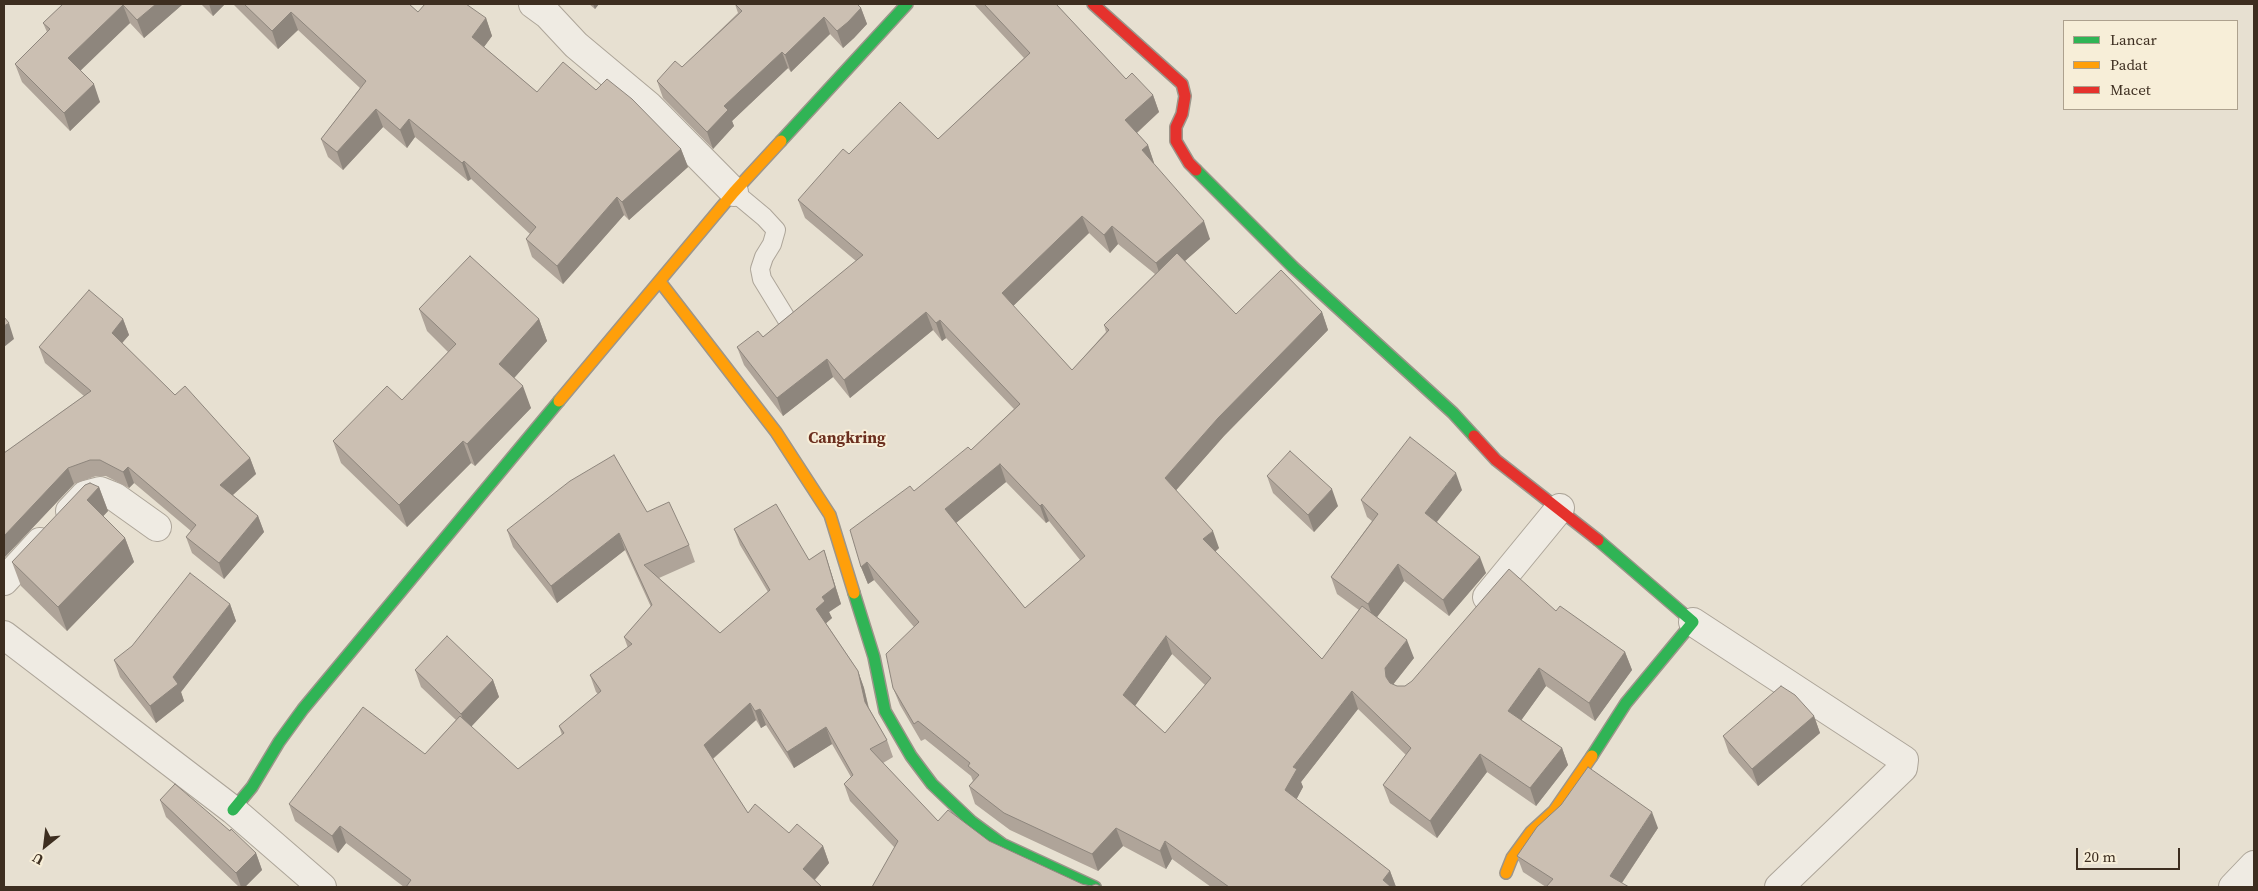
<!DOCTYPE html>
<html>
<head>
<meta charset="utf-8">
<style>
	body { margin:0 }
	#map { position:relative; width:2258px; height:891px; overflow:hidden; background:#e7e0d1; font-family:"Source Serif 4",serif }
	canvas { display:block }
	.frame { position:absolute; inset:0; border:5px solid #3d2e20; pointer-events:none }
	.legend { position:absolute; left:2063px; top:20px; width:175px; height:90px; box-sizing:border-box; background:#f7eed8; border:1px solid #ada18e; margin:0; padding:6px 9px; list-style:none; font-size:15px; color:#3d2e20 }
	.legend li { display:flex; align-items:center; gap:10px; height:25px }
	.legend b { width:25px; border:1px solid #ada18e }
	.north { position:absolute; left:20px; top:821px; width:50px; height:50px; -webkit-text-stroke:4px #f7eed8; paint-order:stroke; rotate:209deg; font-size:14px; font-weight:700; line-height:20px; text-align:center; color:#3d2e20 }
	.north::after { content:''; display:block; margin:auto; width:18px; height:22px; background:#3d2e20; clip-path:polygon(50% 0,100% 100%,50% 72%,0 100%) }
	.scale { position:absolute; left:2076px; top:848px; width:104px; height:22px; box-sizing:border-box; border:2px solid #3d2e20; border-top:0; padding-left:6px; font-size:15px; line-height:18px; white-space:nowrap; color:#3d2e20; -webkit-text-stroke:4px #f7eed8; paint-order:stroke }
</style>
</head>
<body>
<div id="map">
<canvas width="2258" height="891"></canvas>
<div class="frame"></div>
<ul class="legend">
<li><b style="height:6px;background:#30b455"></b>Lancar</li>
<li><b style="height:6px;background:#ff9f0a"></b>Padat</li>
<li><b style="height:6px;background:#e5322d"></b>Macet</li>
</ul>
<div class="north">U</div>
<div class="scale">20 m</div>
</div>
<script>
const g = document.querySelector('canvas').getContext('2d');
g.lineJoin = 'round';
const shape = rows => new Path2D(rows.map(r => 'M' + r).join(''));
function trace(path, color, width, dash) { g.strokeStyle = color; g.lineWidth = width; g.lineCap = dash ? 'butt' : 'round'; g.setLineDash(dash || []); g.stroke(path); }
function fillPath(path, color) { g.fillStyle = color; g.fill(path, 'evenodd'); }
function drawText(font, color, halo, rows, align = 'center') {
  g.font = font + ' "Source Serif 4",serif'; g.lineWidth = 4; g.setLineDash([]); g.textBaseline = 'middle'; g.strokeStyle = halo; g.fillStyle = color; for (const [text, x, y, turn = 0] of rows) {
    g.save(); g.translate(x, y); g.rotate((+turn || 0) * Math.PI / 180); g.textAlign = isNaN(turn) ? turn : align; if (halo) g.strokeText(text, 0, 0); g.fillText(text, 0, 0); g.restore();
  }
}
const lane = shape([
	[734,192,764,217,776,230,772,244,764,257,760,269,762,279,789,323]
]);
const street = shape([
	[533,4,548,15,576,45,649,106,734,192],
	[70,511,85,495,100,491,115,497,157,527],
	[4,581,40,542],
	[1487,597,1560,508],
	[1693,622,1904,760,1903,768,1779,887],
	[4,635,233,810,322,887],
	[2233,887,2254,865]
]);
const fast = shape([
	[781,141,907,4],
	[1196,170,1293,267,1453,413,1474,436],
	[854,593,874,657,885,711,911,756,932,784,972,822,1002,844,1095,887],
	[1592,756,1626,703,1693,622,1598,540],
	[233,810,252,787,279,742,303,709,559,401]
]);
const slow = shape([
	[661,283,776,432,830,515,854,593],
	[559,401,734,192,781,141],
	[1506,873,1512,858,1531,832,1554,811,1592,756]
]);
const jam = shape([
	[1093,4,1182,84,1185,96,1182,114,1176,127,1176,141,1189,163,1196,170],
	[1474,436,1496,460,1598,540]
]);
trace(lane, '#ada599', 20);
trace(street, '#ada599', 30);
trace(fast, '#9c958a', 14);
trace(slow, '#9c958a', 14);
trace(jam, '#9c958a', 14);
trace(lane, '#efebe3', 18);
trace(street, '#efebe3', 28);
trace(fast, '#30b455', 11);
trace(slow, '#ff9f0a', 11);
trace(jam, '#e5322d', 11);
fillPath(shape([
	[63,4,183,4,144,38,130,23,80,70,100,102,70,131,22,82,15,64,47,32,43,23],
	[201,4,225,4,213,16],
	[233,4,409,4,418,12,486,18,492,36,484,47,537,92,596,90,681,149,688,167,629,220,624,215,563,284,532,257,526,239,530,234,471,179,468,181,415,137,407,148,383,127,343,170,328,157,321,139,360,88,298,30,278,49],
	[589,4,599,4,595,9],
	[735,4,860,4,858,5,861,8,867,24,854,38,843,48,830,34,791,72,788,68,732,121,734,126,713,149,663,98,657,81,682,67,738,13],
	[974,4,1056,4,1126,79,1153,95,1159,112,1137,133,1148,145,1154,163,1153,163,1210,239,1185,261,1236,314,1322,312,1328,330,1224,436,1176,490,1219,548,1215,552,1322,659,1359,610,1337,594,1331,577,1372,521,1367,517,1361,500,1462,490,1437,522,1486,573,1449,616,1404,581,1377,617,1414,658,1393,684,1397,686,1405,686,1556,611,1625,652,1632,670,1595,721,1546,686,1521,720,1562,748,1568,765,1536,806,1487,772,1437,838,1390,803,1383,785,1406,755,1358,709,1301,782,1303,787,1296,799,1390,871,1396,887,1211,887,1172,859,1166,869,1123,846,1098,871,1010,830,975,804,969,786,973,781,971,776,925,739,921,741,900,705,893,688,914,627,874,580,868,584,861,567,914,491,971,450,1014,409,946,338,942,341,933,330,850,398,833,377,783,416,744,365,737,347,763,337,856,261,805,218,798,200,849,154,938,139,1024,58],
	[1089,233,1110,253,1118,244,1155,274,1104,325,1106,332,1072,370,1013,306],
	[1006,482,1046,523,1049,521,1080,560,1025,608,956,523],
	[1172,654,1205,685,1165,733,1135,705],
	[419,309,539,319,547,341,514,378,531,408,475,466,471,463,407,527,341,463,333,441,402,400,448,352,427,331],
	[123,319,129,335,122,343,175,395,250,458,256,474,233,495,258,516,264,532,224,579,192,553,186,537,191,531,134,483,129,488,106,476,96,476,74,484,4,558,4,453,84,396,45,363,39,347],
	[1267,476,1338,506,1314,532,1273,493],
	[99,487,108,511,103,516,125,538,134,562,67,631,21,586,12,562],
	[647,512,689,545,695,562,659,578,720,633,768,592,740,545,734,529,809,560,824,550,841,604,829,612,832,618,826,623,858,671,864,688,869,708,887,740,893,757,883,763,938,821,989,841,1082,884,1103,887,872,887,895,848,850,801,844,784,851,777,832,744,794,768,766,725,761,728,756,720,713,759,748,813,789,833,823,846,829,863,815,880,822,887,404,887,346,843,338,853,295,821,289,804,425,754,456,720,421,687,415,670,493,680,499,697,471,727,518,769,562,735,559,726,598,694,596,692,590,675,628,648,624,637,651,607,625,550,557,603,513,547,507,530],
	[230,604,236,621,181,692,184,701,156,723,120,677,114,660],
	[1814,716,1820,733,1758,786,1729,753,1723,736],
	[160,800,256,853,262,870,245,887,239,887,166,817],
	[1658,828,1622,883,1546,887,1523,872,1517,856]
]), '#afa499');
fillPath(shape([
	[156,4,183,4,144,38,137,20],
	[209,4,225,4,213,16],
	[593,4,599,4,595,9],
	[123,5,130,23,75,76,68,58],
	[861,8,867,24,854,38,843,48,837,31],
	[291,12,298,30,278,49,272,31],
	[824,17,830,34,791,72,785,55],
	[486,18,492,36,478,55,472,37],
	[782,52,788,68,732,121,734,126,713,149,707,132,724,106],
	[94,84,100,102,70,131,64,113],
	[1153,95,1159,112,1131,138,1125,120],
	[376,109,383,127,343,170,337,152],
	[409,119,415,137,407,148,400,130],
	[1148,145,1154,163,1148,168,1142,150],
	[681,149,688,167,629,220,622,202],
	[464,161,471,179,468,181,462,163],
	[617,197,624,215,563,284,557,266],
	[1082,216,1089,233,1008,311,1002,293],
	[1204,221,1210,239,1162,281,1156,263],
	[1112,226,1118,244,1110,253,1104,235],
	[926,312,933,330,850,398,844,380],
	[1322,312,1328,330,1224,436,1171,496,1165,478,1218,418],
	[123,319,129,335,117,349,112,333],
	[539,319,547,341,507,386,499,364],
	[940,320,946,338,942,341,936,323],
	[9,323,14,339,4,347,4,326],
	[827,359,833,377,783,416,777,398],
	[523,386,531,408,475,466,467,444],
	[463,441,471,463,407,527,399,505],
	[250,458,256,474,226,501,220,485],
	[1000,464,1006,482,951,527,945,509],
	[128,467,134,483,129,488,123,472],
	[68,468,74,484,4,558,4,536],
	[1456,473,1462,490,1431,529,1425,513],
	[99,487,108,511,96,524,87,500],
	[1332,489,1338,506,1314,532,1308,515],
	[1042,504,1049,521,1046,523,1040,506],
	[258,516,264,532,224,579,219,563],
	[1213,531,1219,548,1209,557,1203,539],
	[619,533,625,550,557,603,551,586],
	[125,538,134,562,67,631,58,607],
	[824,550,841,604,829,612,832,618,823,626,816,609,822,597],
	[1480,557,1486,573,1449,616,1443,600],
	[867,562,874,580,868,584,861,567],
	[1398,564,1404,581,1374,621,1368,604],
	[230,604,236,621,181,692,184,701,156,723,150,706],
	[1166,636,1172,654,1130,713,1123,695],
	[1407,640,1414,658,1392,686,1386,677,1385,668],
	[1625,652,1632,670,1595,721,1589,703],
	[1539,668,1546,686,1515,729,1508,711],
	[858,671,864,688,871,719,865,702],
	[493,680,499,697,467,731,461,714],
	[1352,691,1358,709,1301,782,1303,787,1292,808,1285,790,1293,767],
	[750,703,756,720,710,761,704,745],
	[760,709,766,725,761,728,755,711],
	[1814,716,1820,733,1758,786,1752,769],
	[826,727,832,744,794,768,787,752],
	[1562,748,1568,765,1536,806,1530,788],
	[1480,754,1487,772,1437,838,1430,821],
	[1652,812,1658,828,1619,887,1610,876],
	[340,826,346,843,338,853,332,836],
	[1116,828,1123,846,1098,871,1092,854],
	[1165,841,1172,859,1166,869,1160,851],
	[823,846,829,863,809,886,803,869],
	[256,853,262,870,245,887,241,887,236,873],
	[1390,871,1396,887,1386,887,1383,880]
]), '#8e867d');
const building = shape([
	[63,4,156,4,137,20,123,5,68,58,94,84,64,113,15,64,50,29,43,23,63,4],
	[244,4,409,4,418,12,425,4,466,4,486,18,472,37,537,92,563,62,596,90,607,79,632,99,681,149,622,202,617,197,557,266,526,239,536,227,464,161,462,163,409,119,400,130,376,109,337,152,321,139,366,81,291,12,272,31,244,4],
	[735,4,857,4,861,8,848,22,837,31,824,17,785,55,782,52,724,106,728,110,707,132,657,81,675,61,682,67,742,11,735,4],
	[984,4,1056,4,1126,79,1132,73,1153,95,1125,120,1148,145,1142,150,1204,221,1156,263,1112,226,1104,235,1082,216,1002,293,1072,370,1109,330,1104,325,1177,253,1236,314,1281,270,1322,312,1218,418,1165,478,1213,531,1203,539,1322,659,1362,606,1407,640,1385,668,1386,677,1390,683,1397,686,1405,686,1412,681,1509,569,1556,611,1560,606,1625,652,1589,703,1539,668,1508,711,1562,748,1530,788,1480,754,1430,821,1383,785,1411,748,1352,691,1293,767,1297,769,1285,790,1390,871,1383,880,1391,887,1229,887,1165,841,1160,851,1116,828,1092,854,1004,813,969,786,979,775,968,766,970,763,918,721,914,724,893,688,886,654,919,622,867,562,861,567,850,530,910,486,914,491,968,447,971,450,1020,404,940,320,936,323,926,312,844,380,827,359,777,398,737,347,758,331,763,337,863,255,798,200,843,149,849,154,900,102,938,139,1030,53,984,4],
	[1000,464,1040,506,1042,504,1085,556,1025,608,945,509,1000,464],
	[1166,636,1211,678,1165,733,1123,695,1166,636],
	[470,256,539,319,499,364,523,386,467,444,463,441,399,505,333,441,387,386,402,400,456,344,419,309,470,256],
	[89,290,123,319,112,333,175,395,185,386,250,458,220,485,258,516,219,563,186,537,196,525,128,467,123,472,100,460,90,460,68,468,4,536,4,453,91,391,39,347,89,290],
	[4,317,9,323,4,326,4,317],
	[1410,437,1456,473,1425,513,1480,557,1443,600,1398,564,1368,604,1331,577,1378,514,1361,500,1410,437],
	[1290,451,1332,489,1308,515,1267,476,1290,451],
	[614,455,647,512,669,502,689,545,644,565,720,633,770,590,734,529,776,504,809,560,824,550,835,587,822,597,825,601,816,609,858,671,865,702,887,740,870,749,938,821,948,810,989,841,1082,884,1090,886,1096,884,1103,887,872,887,898,841,844,784,853,775,826,727,787,752,760,709,755,711,750,703,704,745,748,813,755,804,789,833,797,824,823,846,803,869,822,887,406,887,411,880,340,826,332,836,289,804,363,707,425,754,460,716,518,769,564,733,559,726,601,691,590,675,632,644,624,637,652,605,619,533,551,586,507,530,570,481,614,455],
	[90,483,99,487,87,500,125,538,58,607,12,562,85,485,90,483],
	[190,573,230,604,173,677,178,684,150,706,114,660,132,646,190,573],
	[447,636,493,680,461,714,415,670,447,636],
	[1781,686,1795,695,1814,716,1752,769,1723,736,1781,686],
	[1588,767,1652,812,1610,876,1629,887,1546,887,1553,879,1517,856,1537,827,1561,805,1588,767],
	[175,784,230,831,231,829,256,853,236,873,160,800,175,784]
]);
fillPath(building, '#cbbfb2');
trace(building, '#8e867d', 1);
drawText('bold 16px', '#6b2e1e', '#f7eed8', [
	["Cangkring",847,439]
]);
</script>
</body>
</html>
